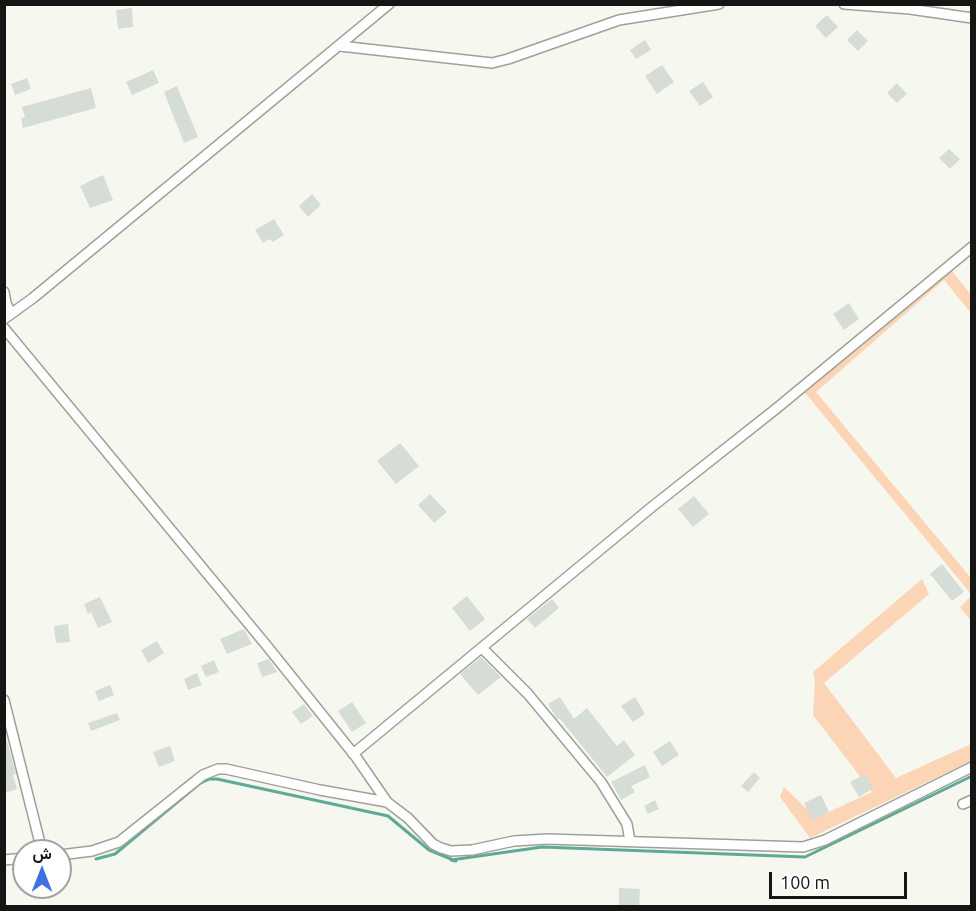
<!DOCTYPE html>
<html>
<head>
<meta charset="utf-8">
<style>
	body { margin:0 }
	#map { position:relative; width:976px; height:911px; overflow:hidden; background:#f6f8ef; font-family:Ubuntu,Vazirmatn,sans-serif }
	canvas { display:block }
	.frame { position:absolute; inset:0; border:6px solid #151613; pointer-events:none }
	.north { position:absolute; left:12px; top:839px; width:60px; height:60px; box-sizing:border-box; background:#fff; border:2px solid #a1a2a1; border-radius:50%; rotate:0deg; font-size:16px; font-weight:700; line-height:24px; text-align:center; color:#151613 }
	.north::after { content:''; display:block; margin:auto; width:21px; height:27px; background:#3d70e0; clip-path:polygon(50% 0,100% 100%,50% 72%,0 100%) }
	.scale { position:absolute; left:769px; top:872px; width:138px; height:27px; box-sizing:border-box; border:3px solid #151613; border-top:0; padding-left:8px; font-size:18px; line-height:21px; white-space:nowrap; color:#151613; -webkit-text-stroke:4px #fff; paint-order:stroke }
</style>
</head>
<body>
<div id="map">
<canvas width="976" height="911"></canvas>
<div class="frame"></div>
<div class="north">ش</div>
<div class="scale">100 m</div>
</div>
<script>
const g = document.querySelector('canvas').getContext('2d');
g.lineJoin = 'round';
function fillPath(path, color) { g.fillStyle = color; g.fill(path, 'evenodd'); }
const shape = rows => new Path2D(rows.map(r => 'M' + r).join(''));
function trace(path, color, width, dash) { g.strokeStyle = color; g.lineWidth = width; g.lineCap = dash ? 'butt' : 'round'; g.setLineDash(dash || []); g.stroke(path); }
fillPath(shape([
	[948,266,971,295,971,313,944,280,816,392,971,578,971,594,801,388],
	[922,579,929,594,824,683,896,778,971,744,971,761,810,838,780,797,784,787,816,818,872,792,813,715,815,682,813,672],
	[971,596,971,621,960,607]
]), '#fcd4b6');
trace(shape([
	[96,859,115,854,199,784,209,779,217,779,388,816,429,850,451,859],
	[456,861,451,860,542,847,805,857,972,776]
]), '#5dab97', 3);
fillPath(shape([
	[132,8,133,27,118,29,116,10],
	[827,15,838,27,826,38,815,26],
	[857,30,868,41,858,51,847,40],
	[645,40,651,50,636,59,630,50],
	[662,65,674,82,657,94,645,76],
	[153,70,159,83,132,95,126,82],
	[27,78,31,89,15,95,11,84],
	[703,82,713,97,700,106,689,91],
	[897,83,907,94,897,103,887,93],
	[177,86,198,137,184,143,164,92],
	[91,88,96,108,23,128,21,118,25,117,22,107],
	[949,149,960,159,950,169,939,158],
	[103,175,113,200,90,208,80,186],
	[312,194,321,205,308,217,299,206],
	[274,219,284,235,273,242,270,239,263,243,255,230],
	[849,303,859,319,844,330,833,314],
	[400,443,419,466,396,484,377,461],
	[430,494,447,512,434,523,418,505],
	[694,496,709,514,693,527,678,509],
	[942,564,964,592,952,601,930,574],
	[467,596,485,619,470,631,452,608],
	[100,597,112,622,98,628,91,612,88,614,84,604],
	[552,599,559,608,535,628,527,619],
	[68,624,70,642,56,643,54,626],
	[244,629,252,644,227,654,220,639],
	[157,641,164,653,148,663,141,650],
	[481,657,501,677,478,695,460,674],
	[269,659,277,672,262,677,257,663],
	[214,660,219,672,206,677,201,666],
	[197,673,202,685,188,690,184,679],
	[110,685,114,695,99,701,95,691],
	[560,697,574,719,587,708,617,746,624,740,635,755,607,777,560,719,557,719,548,704],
	[635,697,645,714,633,722,621,706],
	[352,702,366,723,352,732,338,711],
	[304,704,313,716,301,724,292,712],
	[117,713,120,720,91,731,88,723],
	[4,730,16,774,13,775,17,789,4,793],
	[670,741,679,755,662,766,653,752],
	[170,746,175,761,159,767,153,752],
	[645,765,650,777,631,786,635,792,621,800,611,782],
	[754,772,760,778,748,792,741,786],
	[865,774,873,788,859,797,850,782],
	[821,795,829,812,812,820,804,803],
	[655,800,659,809,648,814,644,806],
	[619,888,640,889,639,906,619,906]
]), '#d6ddd6');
const minor = shape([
	[844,4,910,9,972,18],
	[340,46,492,63,508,59,619,20,719,4],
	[4,292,6,303,11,314],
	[4,319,33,298,389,4],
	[4,328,267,646,356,757,387,802,408,818,433,844,441,848,451,851,472,850,514,841,547,839,803,847,825,840,972,767],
	[482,648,528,694,601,782,627,824,630,841],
	[4,700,42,851],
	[353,754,653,506,777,408,972,247],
	[963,804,972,800],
	[60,855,92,851,119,842,203,775,218,769,226,769,320,790,387,802],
	[4,860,24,858]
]);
trace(minor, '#9fa198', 12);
trace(minor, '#fff', 9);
</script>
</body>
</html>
